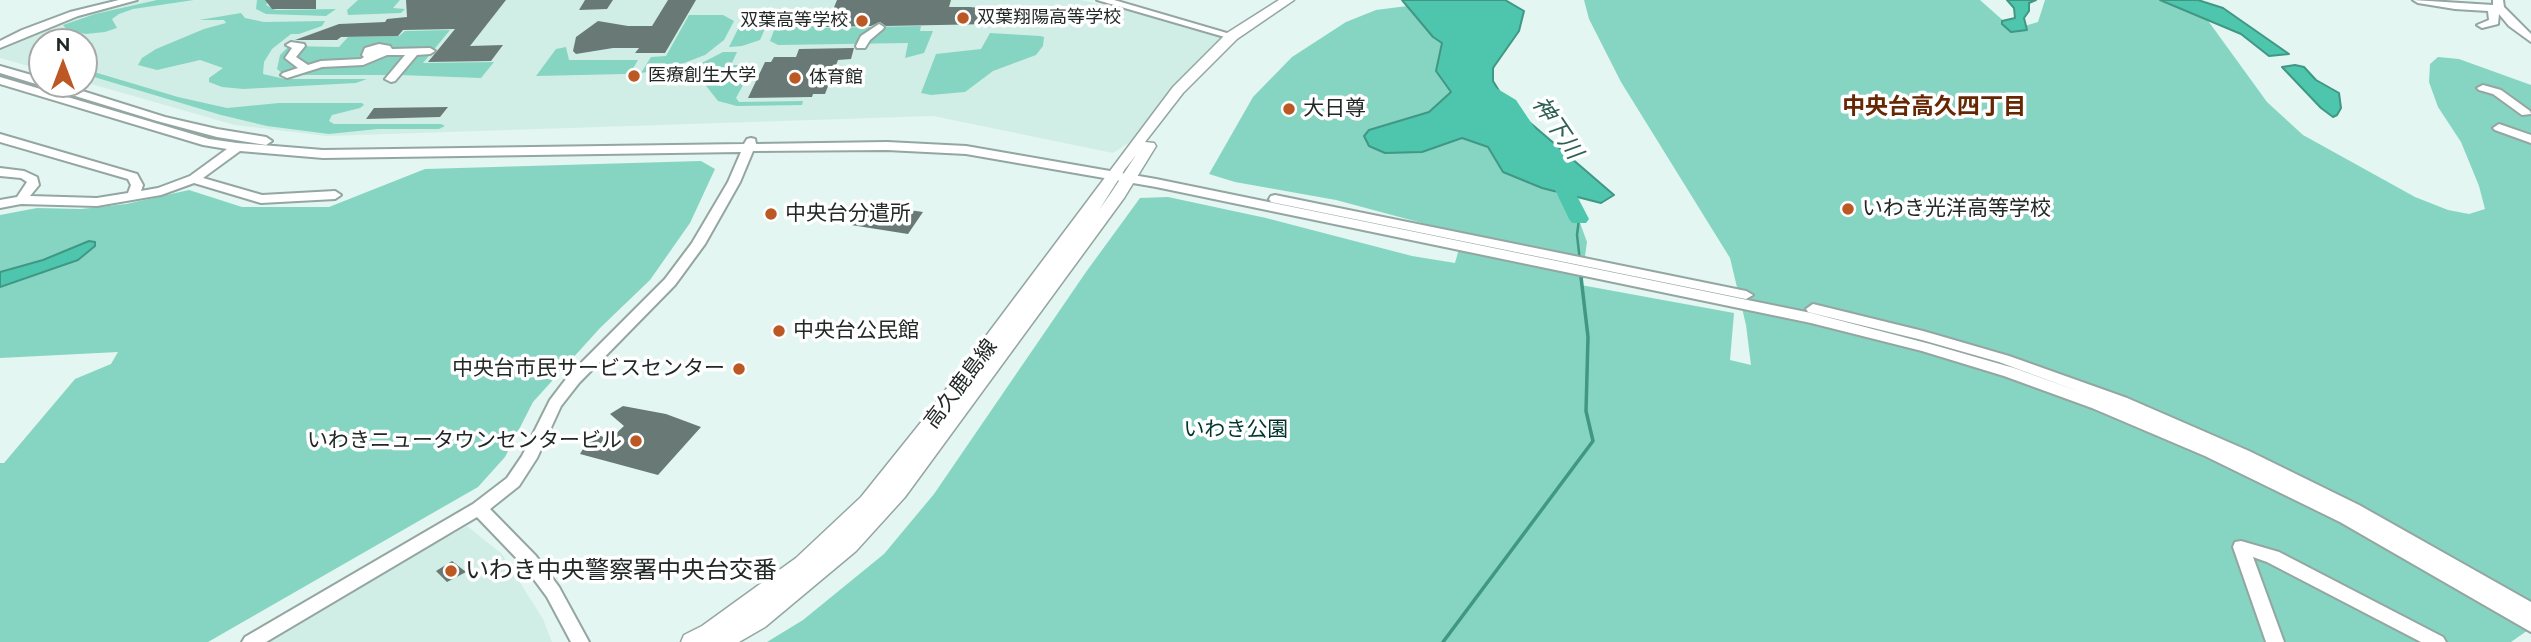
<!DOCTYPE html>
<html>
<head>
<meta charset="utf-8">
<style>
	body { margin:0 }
	#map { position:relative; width:2531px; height:642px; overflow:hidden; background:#e3f6f1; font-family:Raleway,sans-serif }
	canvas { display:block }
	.north { position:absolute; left:28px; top:28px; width:70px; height:70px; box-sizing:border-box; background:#fff; border:2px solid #a6a9a8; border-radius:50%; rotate:0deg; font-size:19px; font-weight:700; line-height:28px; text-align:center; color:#212826 }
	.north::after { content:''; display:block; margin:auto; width:24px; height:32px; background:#bc5823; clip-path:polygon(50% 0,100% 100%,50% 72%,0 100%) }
</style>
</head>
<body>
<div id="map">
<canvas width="2531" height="642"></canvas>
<div class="north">N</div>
</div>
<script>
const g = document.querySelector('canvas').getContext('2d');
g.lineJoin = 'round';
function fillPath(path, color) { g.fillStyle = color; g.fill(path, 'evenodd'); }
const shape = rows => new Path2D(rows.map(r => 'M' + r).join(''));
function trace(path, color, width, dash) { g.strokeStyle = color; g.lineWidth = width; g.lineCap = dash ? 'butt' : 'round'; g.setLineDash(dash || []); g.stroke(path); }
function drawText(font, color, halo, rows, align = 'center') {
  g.font = font + ' Raleway,"Noto Sans JP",sans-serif'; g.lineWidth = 7; g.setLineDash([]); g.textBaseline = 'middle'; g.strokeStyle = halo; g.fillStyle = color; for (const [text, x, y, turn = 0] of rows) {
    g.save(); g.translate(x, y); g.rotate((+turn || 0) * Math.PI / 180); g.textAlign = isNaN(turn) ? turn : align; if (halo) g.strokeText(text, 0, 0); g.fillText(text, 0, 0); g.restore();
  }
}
fillPath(shape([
	[143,0,1081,0,1147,15,1222,37,1171,89,1136,138,1113,153,933,116,327,136,235,125,84,82,84,42,42,42,42,70,0,58,0,50,39,30,78,16],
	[467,526,502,554,543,619,552,642,258,642]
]), '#d1eee6');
fillPath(shape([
	[157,0,194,0,133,9,119,14,112,19,117,28,105,32,86,34,67,30,63,25,95,14],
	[257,0,269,0,266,5,276,10,336,9,326,16,266,14,256,9],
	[358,0,400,0,393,8,405,9,401,13,348,15,347,10],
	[1584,0,1980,0,2007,24,2018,28,2038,22,2045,0,2193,0,2267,102,2303,135,2415,197,2448,210,2469,214,2485,209,2479,186,2461,142,2438,107,2429,82,2430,64,2438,57,2459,59,2531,85,2531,628,2511,642,767,642,803,620,884,554,934,494,1086,272,1140,198,1168,197,1266,218,1412,256,1455,263,1462,238,1448,230,1336,200,1235,182,1209,174,1253,97,1292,57,1346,22,1376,10,1415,5,1500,53,1485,93,1550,187,1576,212,1587,242,1581,285,1734,313,1730,360,1751,365,1746,325,1730,258,1621,82,1589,19],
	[241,13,245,18,264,22,325,21,322,26,299,34,291,34,272,49,264,62,263,74,285,79,367,79,356,83,243,89,222,87,209,82,209,78,223,68,200,60,157,70,138,65,142,58,156,49,204,29,226,23,224,20,199,20],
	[806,13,804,22,823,21,821,28,921,26,920,31,933,31,924,53,905,58,908,43,778,45,770,41,780,14],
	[760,14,771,15,760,40,742,46,729,47,742,21],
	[689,15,723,15,734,21,724,40,705,55,671,68,641,73,651,57,666,56],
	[450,30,423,63,494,62,481,78,399,75,306,75,283,74,277,69,280,55,289,46,339,47,348,37,399,36,405,31],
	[990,33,1040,36,1044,37,1043,46,1036,55,993,71,965,92,931,95,921,93,936,54,981,49],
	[566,47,569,60,638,60,631,72,625,74,536,76,556,49],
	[723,52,737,52,731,65,754,65,736,98,739,102,803,101,802,105,737,106,718,101,692,68],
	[84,69,178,97,227,108,279,103,362,103,364,105,360,108,332,115,329,121,334,124,441,124,445,126,439,129,378,129,329,134,267,126,221,115,84,74],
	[701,161,715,169,690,223,650,280,600,328,533,402,505,457,478,487,208,642,0,642,0,463,4,463,75,379,111,364,118,352,0,358,0,215,37,208,81,209,126,204,189,190,242,207,329,207,425,169]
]), '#86d5c2');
const water = shape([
	[1402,0,1505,0,1524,11,1519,31,1493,68,1493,81,1506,102,1614,195,1601,203,1542,188,1503,172,1488,147,1462,138,1422,152,1385,153,1369,146,1364,136,1369,130,1429,112,1451,92,1436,71,1442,43,1433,37,1402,0],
	[2007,0,2036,0,2029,3,2029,11,2024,18,2027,30,2011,32,2002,24,2002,21,2015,18,2014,8,2007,0],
	[2160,0,2198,0,2223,8,2289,54,2269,56,2241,34,2160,0],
	[2295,65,2304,67,2316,80,2339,93,2341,108,2337,115,2333,117,2321,108,2282,67,2295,65],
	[89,241,95,242,95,246,78,260,0,287,0,272,43,260,89,241]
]);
fillPath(water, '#4dc6ad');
trace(water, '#409784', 2);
trace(shape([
	[1579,219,1577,235,1580,261],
	[1581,272,1582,278]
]), '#409784', 2.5);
trace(shape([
	[1443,642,1593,441,1586,411,1588,337,1581,277]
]), '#409784', 3.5);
fillPath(shape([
	[1481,79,1516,100,1536,130,1533,134,1521,134,1504,107,1475,88,1473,84,1481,79],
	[1555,165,1564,171,1589,219,1586,223,1572,223,1569,219,1546,171,1555,165]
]), '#4dc6ad');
fillPath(shape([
	[265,0,316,0,316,9,272,9],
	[406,0,506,0,470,46,503,45,491,61,428,62,455,29,403,30,398,36,341,37,337,40,295,40,339,24,385,22,387,19,407,17],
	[585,0,613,0,607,9,579,10],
	[668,0,696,0,665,53,635,53,639,48,613,48,576,54,573,51,576,37,598,21,628,26,652,26],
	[837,0,951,0,949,7,970,7,980,8,979,13,994,13,991,24,886,26,880,22,871,26,826,27],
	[854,48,851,59,838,60,825,94,813,94,812,97,748,98,765,62,771,62,774,57,796,57,799,49],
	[448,107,440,117,366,119,374,108],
	[867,204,923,212,908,234,851,225],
	[623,406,666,414,701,427,658,475,580,454,593,432,609,440,624,426,610,414],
	[452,561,466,572,447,582,436,571]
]), '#697a76');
const minor = shape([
	[119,0,137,0,78,16,0,48,0,41,22,30,70,12,119,0],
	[1097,0,1114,0,1237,36,1232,39,1228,38,1097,0],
	[2413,0,2493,5,2493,0,2503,0,2504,7,2531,34,2531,42,2509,26,2499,14,2498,24,2482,28,2477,25,2489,20,2488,11,2455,9,2418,3,2413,0],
	[879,24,884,27,883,29,870,40,865,48,857,48,856,46,861,36,879,24],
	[291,42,304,44,305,46,296,57,308,65,321,61,361,59,364,57,362,55,365,48,379,44,390,46,392,49,430,48,435,51,430,54,417,55,395,81,391,82,385,79,405,55,387,55,363,65,322,67,287,78,281,75,283,73,298,68,285,58,292,48,286,45,291,42],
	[0,66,42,78,42,84,60,84,165,117,217,129,266,137,272,141,266,145,217,137,157,121,0,73,0,66],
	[0,77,209,139,237,143,323,150,744,144,747,139,751,138,755,139,756,144,887,142,966,146,1156,179,1811,313,1930,344,2014,368,2083,393,1999,362,1922,340,1808,312,1806,309,1813,304,1923,331,2009,356,2127,398,2249,451,2359,505,2531,602,2531,632,2340,522,2205,456,2092,408,2004,376,1922,351,1811,323,1156,187,966,154,887,150,753,151,740,182,705,244,675,285,579,383,561,406,537,458,519,486,490,509,536,556,559,587,589,642,571,642,547,597,524,566,477,517,266,642,242,642,245,637,473,504,507,478,522,456,550,400,569,375,665,279,692,243,728,182,741,152,323,158,240,151,203,178,262,195,335,191,341,195,335,199,261,203,194,183,161,195,97,206,21,204,0,208,0,200,17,197,27,182,21,178,0,176,0,168,24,171,37,177,39,185,30,196,97,198,128,193,131,185,128,179,0,142,0,134,137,174,143,185,141,191,158,188,190,176,227,149,203,145,0,84,0,77],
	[2483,85,2501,90,2530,111,2531,114,2522,115,2493,94,2479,90,2477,88,2483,85],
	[2499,124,2531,135,2531,143,2495,130,2493,128,2499,124],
	[1275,195,1746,291,1753,295,1746,299,1271,202,1269,199,1271,196,1275,195],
	[2241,541,2279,552,2443,637,2446,642,2421,642,2267,562,2253,557,2284,642,2266,642,2233,547,2235,542,2241,541]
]);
const major = shape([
	[1279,0,1294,0,1237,39,1183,93,1145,142,1154,143,1156,146,1124,198,905,497,856,551,765,627,739,642,681,642,684,635,702,626,796,558,861,497,926,416,1173,87,1227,33,1279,0],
	[1136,155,1111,193,1099,210,1125,169,1136,155]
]);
trace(minor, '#94a6a1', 4);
trace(major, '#94a6a1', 3);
fillPath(minor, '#fff');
fillPath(major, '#fff');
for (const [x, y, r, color] of [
	[963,18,7,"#bc5823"],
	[862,21,7,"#bc5823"],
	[634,76,7,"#bc5823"],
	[795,78,7,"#bc5823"],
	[1289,109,7,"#bc5823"],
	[1848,209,7,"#bc5823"],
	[771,214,7,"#bc5823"],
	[779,331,7,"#bc5823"],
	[739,369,7,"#bc5823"],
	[636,441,7,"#bc5823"],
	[451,571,7,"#bc5823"]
]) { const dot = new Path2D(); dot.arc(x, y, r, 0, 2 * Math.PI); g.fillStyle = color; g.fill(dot); trace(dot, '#fff', 2.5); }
drawText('18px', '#212826', '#fff', [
	["双葉翔陽高等学校",977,18],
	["双葉高等学校",848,21,"right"],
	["医療創生大学",648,76],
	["体育館",809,78]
], 'left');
drawText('21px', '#212826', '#fff', [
	["大日尊",1303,109],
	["いわき光洋高等学校",1862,209],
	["中央台分遣所",785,214],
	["中央台公民館",793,331],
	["中央台市民サービスセンター",725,369,"right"],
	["いわきニュータウンセンタービル",622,441,"right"]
], 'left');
drawText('21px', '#212826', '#fff', [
	["高久鹿島線",961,384,-53]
]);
drawText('21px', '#00372d', '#fff', [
	["いわき公園",1236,430]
]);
drawText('bold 23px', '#662703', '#fff', [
	["中央台高久四丁目",1934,107]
]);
drawText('italic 23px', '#2e6054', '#fff', [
	["神下川",1557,128,56]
]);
drawText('24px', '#212826', '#fff', [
	["いわき中央警察署中央台交番",465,571]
], 'left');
</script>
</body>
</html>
